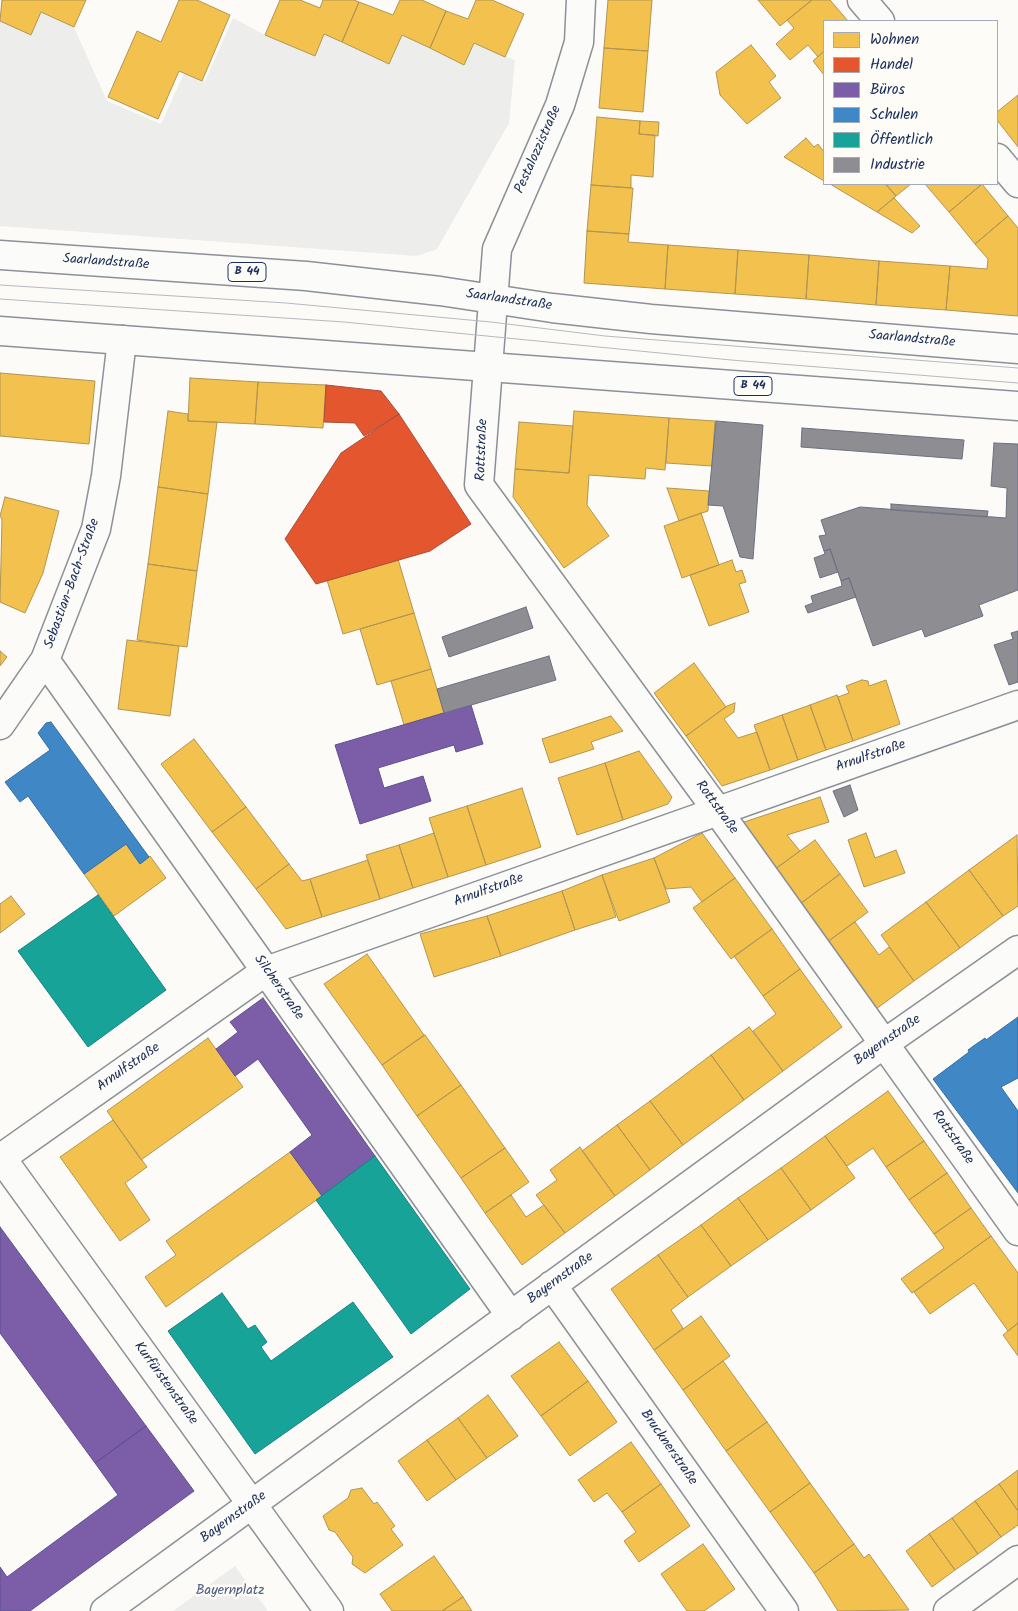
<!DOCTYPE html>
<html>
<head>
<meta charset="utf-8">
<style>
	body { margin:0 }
	#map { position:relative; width:1018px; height:1611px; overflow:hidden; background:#fcfbf8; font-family:Kalam,sans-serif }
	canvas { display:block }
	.legend { position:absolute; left:823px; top:20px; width:175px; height:165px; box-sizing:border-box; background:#fdfcf7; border:1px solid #a3aaba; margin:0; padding:6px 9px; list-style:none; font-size:15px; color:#1b2f5e }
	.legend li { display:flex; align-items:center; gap:10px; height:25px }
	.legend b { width:25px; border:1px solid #a3aaba }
</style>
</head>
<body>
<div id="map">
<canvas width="1018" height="1611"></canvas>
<ul class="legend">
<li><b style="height:14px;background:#f2c14e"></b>Wohnen</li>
<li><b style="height:14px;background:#e4572e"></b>Handel</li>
<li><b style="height:14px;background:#7b5ea7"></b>Büros</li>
<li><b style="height:14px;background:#3f88c5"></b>Schulen</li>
<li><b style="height:14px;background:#17a398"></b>Öffentlich</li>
<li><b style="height:14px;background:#8d8d92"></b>Industrie</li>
</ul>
</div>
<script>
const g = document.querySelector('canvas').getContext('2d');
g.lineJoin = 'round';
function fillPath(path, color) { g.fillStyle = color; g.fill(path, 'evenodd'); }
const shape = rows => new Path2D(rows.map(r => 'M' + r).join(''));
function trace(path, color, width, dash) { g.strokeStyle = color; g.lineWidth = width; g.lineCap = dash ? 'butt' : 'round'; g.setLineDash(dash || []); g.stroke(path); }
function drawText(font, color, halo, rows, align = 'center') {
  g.font = font + ' Kalam,sans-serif'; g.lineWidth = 5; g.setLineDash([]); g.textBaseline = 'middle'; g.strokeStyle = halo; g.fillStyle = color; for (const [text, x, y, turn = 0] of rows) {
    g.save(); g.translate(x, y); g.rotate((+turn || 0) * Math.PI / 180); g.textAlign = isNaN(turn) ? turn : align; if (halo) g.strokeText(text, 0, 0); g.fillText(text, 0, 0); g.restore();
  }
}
fillPath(shape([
	[41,12,74,27,107,101,161,124,184,73,205,81,233,18,265,35,315,55,324,34,385,62,402,35,464,64,474,43,515,60,509,123,437,249,417,256,0,226,0,21,31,35],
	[235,1566,268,1611,173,1611]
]), '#ededec');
const homes = shape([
	[2,0,86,0,74,27,41,12,31,35,0,21,2,0],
	[179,0,197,0,230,15,202,81,179,71,158,119,108,97,137,31,161,42,179,0],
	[280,0,300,0,320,8,323,0,354,0,359,2,342,42,324,34,315,56,265,35,280,0],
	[400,0,422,0,446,11,430,48,402,35,389,64,342,42,359,2,393,15,400,0],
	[476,0,492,0,524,14,505,57,474,43,464,65,430,48,446,11,468,19,476,0],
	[608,0,652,0,648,51,604,48,608,0],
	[758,0,812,0,780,26,758,0],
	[812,0,830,0,848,21,824,21,824,51,818,57,808,45,790,60,776,44,794,28,787,20,812,0],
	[751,45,776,76,769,82,781,98,747,124,720,95,716,72,751,45],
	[604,48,648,51,643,112,599,108,604,48],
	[824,51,824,75,813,61,824,51],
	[1018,95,1018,147,997,120,997,112,1018,95],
	[597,117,640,121,639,134,655,135,653,177,631,175,631,188,591,185,597,117],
	[640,121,659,122,658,136,639,134,640,121],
	[806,138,814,147,818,144,824,152,824,181,784,157,806,138],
	[830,184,885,184,896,196,877,212,830,184],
	[889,184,911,184,896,196,887,185,889,184],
	[925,184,982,184,949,212,925,184],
	[982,184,1008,216,975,244,949,212,982,184],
	[591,185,633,188,629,234,587,231,591,185],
	[894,198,920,226,912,233,877,212,894,198],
	[1008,216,1018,228,1018,316,946,310,950,266,987,269,988,259,975,244,1008,216],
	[587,231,629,234,628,242,668,245,665,289,584,283,587,231],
	[668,245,738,250,735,294,665,289,668,245],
	[738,250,809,255,806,299,735,294,738,250],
	[809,255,879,261,876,305,806,299,809,255],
	[879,261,950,266,946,310,876,305,879,261],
	[0,373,95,381,89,444,0,436,0,373],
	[190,378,258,382,255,424,188,421,190,378],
	[258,382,326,385,323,428,255,424,258,382],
	[168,411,188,414,188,421,217,422,208,494,158,487,168,411],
	[574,411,669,418,665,470,646,468,645,479,589,475,587,505,609,536,564,568,513,497,515,469,569,473,574,411],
	[669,418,715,421,712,466,666,463,669,418],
	[519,422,573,426,569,473,515,469,519,422],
	[158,487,208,494,197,571,148,564,158,487],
	[667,488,709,491,708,511,679,521,667,488],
	[5,497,59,511,43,573,25,613,0,602,2,519,0,516,5,497],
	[701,513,719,565,682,578,664,526,701,513],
	[398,559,414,613,343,634,327,580,398,559],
	[732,560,736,572,742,570,746,582,739,584,749,612,709,626,690,575,732,560],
	[148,564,197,571,187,647,137,640,148,564],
	[414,613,431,669,377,685,360,629,414,613],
	[127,640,179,646,170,716,118,709,127,640],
	[0,651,7,657,0,666,0,651],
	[694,663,726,707,686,736,654,693,694,663],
	[431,669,444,713,404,725,391,681,431,669],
	[862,680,868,681,869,686,886,680,900,724,853,741,838,697,849,693,846,686,862,680],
	[837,695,853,741,826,750,810,705,837,695],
	[735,703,734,712,724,719,738,738,757,732,770,770,722,786,686,736,727,706,735,703],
	[810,705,826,750,798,760,782,715,810,705],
	[782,715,798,760,770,770,754,725,782,715],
	[611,716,623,731,591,742,594,749,550,763,542,739,611,716],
	[194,739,246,807,212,832,161,764,194,739],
	[639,751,672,797,668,804,623,820,605,763,639,751],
	[605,763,623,820,577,835,558,778,605,763],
	[522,788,541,847,486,865,467,806,522,788],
	[820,797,829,822,787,835,800,851,771,872,748,841,744,822,820,797],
	[467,806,486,865,448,877,429,818,467,806],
	[246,807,289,864,256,889,212,832,246,807],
	[434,833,448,877,413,888,399,845,434,833],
	[702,833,735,878,702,902,691,887,666,889,654,858,702,833],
	[866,833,875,858,896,850,905,873,864,887,848,840,866,833],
	[1017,835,1018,906,1003,916,969,870,1017,835],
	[815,840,840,874,796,907,771,872,815,840],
	[126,844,140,864,150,856,166,878,114,916,84,874,126,844],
	[399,845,413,888,380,899,366,855,399,845],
	[654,858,670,902,619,921,602,875,654,858],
	[368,860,380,899,322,917,310,879,368,860],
	[289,864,302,881,310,879,322,917,286,929,256,889,289,864],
	[969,870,1003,916,960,948,926,902,969,870],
	[840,874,868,912,823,945,796,907,840,874],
	[602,875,616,917,575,930,562,891,602,875],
	[735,878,772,929,731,959,693,908,735,878],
	[562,891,575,930,501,956,487,916,562,891],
	[11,896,25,914,0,933,0,904,11,896],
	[926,902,960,948,914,981,881,935,926,902],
	[487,916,501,956,434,977,420,934,487,916],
	[855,922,879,955,889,947,914,981,872,1012,823,945,855,922],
	[772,929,800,969,763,996,734,956,772,929],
	[367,954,424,1035,382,1065,324,984,367,954],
	[800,969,842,1027,783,1071,753,1031,776,1014,763,996,800,969],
	[749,1027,783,1071,744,1100,711,1055,749,1027],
	[425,1035,461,1085,417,1116,382,1065,425,1035],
	[208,1038,243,1087,141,1160,107,1111,208,1038],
	[711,1055,744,1100,683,1145,650,1101,711,1055],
	[461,1085,505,1148,461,1178,417,1116,461,1085],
	[888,1091,924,1141,886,1167,873,1148,847,1166,825,1136,888,1091],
	[650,1101,683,1145,650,1170,617,1125,650,1101],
	[113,1120,147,1167,125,1183,150,1220,120,1241,60,1157,113,1120],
	[617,1125,650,1170,615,1196,582,1151,617,1125],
	[825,1136,855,1178,811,1210,781,1168,825,1136],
	[924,1141,947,1173,909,1200,886,1167,924,1141],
	[580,1147,615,1196,565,1233,536,1195,557,1180,550,1170,580,1147],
	[505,1148,529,1182,485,1213,461,1178,505,1148],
	[290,1152,322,1196,166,1307,145,1277,176,1255,166,1241,290,1152],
	[781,1168,811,1210,768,1240,738,1198,781,1168],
	[947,1173,971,1208,934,1234,909,1200,947,1173],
	[511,1195,526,1217,544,1205,565,1233,522,1265,485,1213,511,1195],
	[738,1198,768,1240,731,1266,701,1225,738,1198],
	[971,1208,991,1236,912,1293,901,1279,944,1248,934,1234,971,1208],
	[701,1225,731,1266,688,1297,658,1255,701,1225],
	[991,1236,1018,1273,1018,1323,1008,1331,974,1283,930,1314,914,1292,991,1236],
	[658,1255,688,1297,671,1310,683,1328,654,1350,611,1289,658,1255],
	[701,1316,730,1356,683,1390,654,1350,701,1316],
	[1018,1323,1018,1356,1003,1335,1018,1323],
	[559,1342,588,1381,541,1416,511,1376,559,1342],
	[723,1361,767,1422,726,1451,683,1390,723,1361],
	[588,1381,617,1422,570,1456,541,1416,588,1381],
	[488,1395,518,1436,487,1458,458,1418,488,1395],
	[458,1418,487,1458,456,1480,427,1440,458,1418],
	[767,1422,810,1483,770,1512,726,1451,767,1422],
	[427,1440,456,1480,427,1501,398,1461,427,1440],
	[631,1442,661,1484,622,1512,607,1493,594,1502,578,1480,631,1442],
	[1018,1470,1018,1511,999,1484,1018,1470],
	[810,1483,854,1544,814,1573,770,1512,810,1483],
	[661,1484,690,1526,639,1562,624,1541,636,1532,622,1512,661,1484],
	[999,1484,1018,1511,1018,1525,1001,1537,975,1501,999,1484],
	[362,1488,374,1504,377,1502,395,1526,391,1529,403,1545,365,1573,352,1564,353,1557,335,1532,329,1530,323,1516,348,1498,351,1490,362,1488],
	[975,1501,1001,1537,978,1554,952,1518,975,1501],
	[952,1518,978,1554,955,1570,929,1534,952,1518],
	[929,1534,955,1570,932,1587,906,1551,929,1534],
	[703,1544,735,1589,704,1611,687,1611,661,1574,703,1544],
	[854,1544,864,1558,869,1554,909,1610,838,1611,814,1573,854,1544],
	[434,1556,463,1597,442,1611,392,1611,380,1594,434,1556],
	[463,1597,472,1611,442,1611,463,1597]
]);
fillPath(homes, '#f2c14e');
trace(homes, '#b29553', 1);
const shops = shape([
	[326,385,381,391,399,414,364,436,355,423,324,422,326,385],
	[399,414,471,524,430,551,316,584,285,539,341,453,399,414]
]);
fillPath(shops, '#e4572e');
trace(shops, '#a84b3c', 1);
const offices = shape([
	[471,705,483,744,456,752,454,745,378,768,384,788,423,776,431,801,360,824,335,745,471,705],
	[263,998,375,1156,322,1196,290,1152,312,1135,258,1059,235,1076,216,1049,238,1032,230,1022,263,998],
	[0,1227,146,1426,95,1463,0,1333,0,1227],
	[146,1426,194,1491,30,1611,0,1611,0,1567,7,1577,118,1495,95,1463,146,1426]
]);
fillPath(offices, '#7b5ea7');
trace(offices, '#5e5091', 1);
const schools = shape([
	[51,722,149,857,140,864,126,844,84,874,28,796,20,802,5,782,50,750,38,733,46,723,51,722],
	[1018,1017,1018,1078,1001,1087,1018,1111,1018,1193,933,1079,969,1052,968,1050,972,1047,985,1038,986,1040,1018,1017]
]);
fillPath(schools, '#3f88c5');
trace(schools, '#346da6', 1);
const public = shape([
	[98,895,166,990,88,1047,18,951,98,895],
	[375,1156,470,1289,411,1334,316,1200,375,1156],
	[222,1293,248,1329,255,1325,267,1342,261,1347,271,1361,353,1302,393,1357,255,1454,168,1331,222,1293]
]);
fillPath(public, '#17a398');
trace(public, '#188087', 1);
const industry = shape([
	[716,421,763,425,753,559,740,557,723,506,708,505,716,421],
	[802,428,964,440,962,459,801,447,802,428],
	[994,443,1018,444,1018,590,979,605,983,616,925,637,922,629,873,646,849,578,841,581,830,549,824,551,819,536,826,535,821,520,860,507,1006,518,1007,488,991,486,994,443],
	[891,504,988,511,987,517,891,510,891,504],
	[830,549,838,572,820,578,814,558,825,554,824,551,830,549],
	[849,578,856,597,808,613,805,606,813,603,811,596,842,586,841,581,849,578],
	[526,607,533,628,449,657,442,637,526,607],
	[1018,631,1018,682,1009,685,994,645,1013,639,1011,633,1018,631],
	[549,656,556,680,444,713,437,689,549,656],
	[850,785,858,810,844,817,833,791,850,785]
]);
fillPath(industry, '#8d8d92');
trace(industry, '#6b7182', 1);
const street = shape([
	[581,0,579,42,560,105,497,249,479,485,717,810,1018,1231],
	[862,0,880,21],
	[997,158,1018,183],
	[45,660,511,1316],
	[0,725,45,660,96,529,106,476,122,340],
	[0,1156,329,1611],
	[1,1158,266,971,1018,705],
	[552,1285,784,1611],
	[105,1611,885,1043,1018,950],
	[948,1611,1018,1560]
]);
const primary = shape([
	[0,255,306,276,440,291,552,308,651,319,1018,349],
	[0,331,1018,406]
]);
trace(street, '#8c9097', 31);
trace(primary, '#8c9097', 31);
trace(street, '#fbfbf9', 28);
trace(primary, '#fbfbf9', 28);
trace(shape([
	[0,285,286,303,491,322,605,336,1018,368],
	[0,299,344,322,731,360,1018,383]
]), '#b6b9bd', 1);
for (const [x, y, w] of [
	[247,272,38],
	[753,386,38]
]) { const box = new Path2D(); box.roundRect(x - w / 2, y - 9.5, w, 19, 4); g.fillStyle = '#fdfcf7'; g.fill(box); trace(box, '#1b2f5e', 1); }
drawText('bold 12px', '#1b2f5e', null, [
	["B 44",247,272],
	["B 44",753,386]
]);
drawText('14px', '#1b2f5e', '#fdfcf7', [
	["Pestalozzistraße",539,150,-66],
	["Saarlandstraße",106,263,4],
	["Saarlandstraße",509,301,8],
	["Saarlandstraße",912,340,5],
	["Rottstraße",483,450,-88],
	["Sebastian-Bach-Straße",73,584,-70],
	["Arnulfstraße",871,757,-19],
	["Rottstraße",716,808,54],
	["Arnulfstraße",489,891,-20],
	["Silcherstraße",278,988,55],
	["Bayernstraße",888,1041,-35],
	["Arnulfstraße",129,1068,-35],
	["Rottstraße",952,1138,55],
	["Bayernstraße",561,1279,-36],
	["Kurfürstenstraße",165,1384,54],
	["Brucknerstraße",668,1448,55],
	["Bayernstraße",234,1518,-36]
]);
drawText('14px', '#4c5c7f', '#fdfcf7', [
	["Bayernplatz",230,1592]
]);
</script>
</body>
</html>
